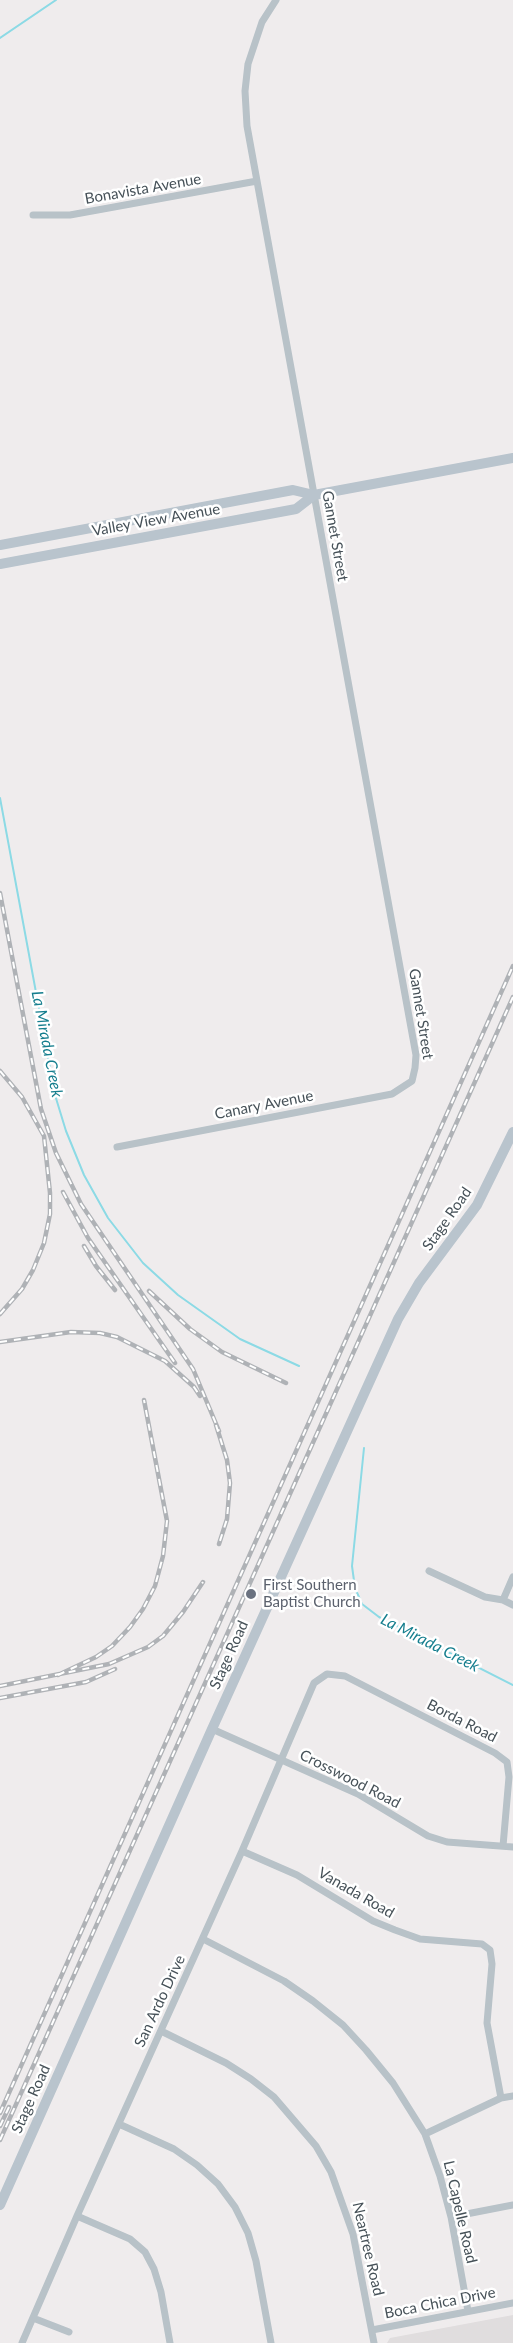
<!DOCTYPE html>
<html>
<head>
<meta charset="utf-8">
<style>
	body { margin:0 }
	canvas { display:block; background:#efeced }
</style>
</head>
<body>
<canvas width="513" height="2343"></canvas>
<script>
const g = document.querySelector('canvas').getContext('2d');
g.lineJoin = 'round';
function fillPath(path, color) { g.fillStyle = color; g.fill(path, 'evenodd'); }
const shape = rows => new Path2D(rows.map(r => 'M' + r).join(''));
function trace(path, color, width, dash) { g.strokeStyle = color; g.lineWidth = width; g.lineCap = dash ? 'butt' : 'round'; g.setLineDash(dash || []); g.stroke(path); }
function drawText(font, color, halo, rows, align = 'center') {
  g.font = font + ' Lato,sans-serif'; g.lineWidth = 5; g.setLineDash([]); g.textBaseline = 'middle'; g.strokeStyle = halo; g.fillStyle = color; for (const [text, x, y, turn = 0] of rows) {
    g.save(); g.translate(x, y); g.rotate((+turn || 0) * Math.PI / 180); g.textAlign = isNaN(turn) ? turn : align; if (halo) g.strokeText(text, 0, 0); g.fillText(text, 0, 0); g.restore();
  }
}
fillPath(shape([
	[513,2315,513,2343,387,2343,390,2338]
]), '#e0ddde');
trace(shape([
	[0,38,56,0],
	[0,798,55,1095,66,1131,84,1175,108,1218,143,1263,178,1295,240,1339,299,1366],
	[364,1448,352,1566,355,1588,362,1604,379,1617,513,1685]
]), '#8cdae5', 2);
trace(shape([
	[33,215,70,215,257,181],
	[117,1147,392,1094,412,1081,415,1068,416,1055,247,126,245,91,248,64,262,22,276,0],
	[429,1571,485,1597,503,1600,513,1605],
	[503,1600,513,1577],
	[212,1729,358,1794,428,1836,447,1842,513,1847],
	[242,1851,297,1875,373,1921,395,1930,420,1939,482,1944,490,1950,492,1964,487,2023,501,2098],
	[203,1939,284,1981,313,2001,343,2025,366,2050,393,2083,425,2134,440,2176,451,2217,468,2311],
	[161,2031,226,2063,251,2079,274,2097,316,2146,331,2172,353,2234,374,2343],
	[119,2124,174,2149,197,2165,218,2184,235,2207,248,2233,256,2261,271,2343],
	[425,2134,501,2098,513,2096],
	[77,2216,130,2239,145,2252,154,2269,161,2292,170,2343],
	[451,2217,513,2205],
	[33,2318,69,2332],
	[372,2330,513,2303],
	[22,2343,77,2216,242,1851,314,1683,327,1674,345,1676,495,1753,507,1762,509,1777,503,1846]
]), '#b8c2c8', 7);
trace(shape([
	[0,545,293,490,314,495,513,458],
	[0,564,296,509,314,495],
	[0,2205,212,1729,398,1319,419,1283,477,1205,513,1132]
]), '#b9c4cd', 10);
const rail = shape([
	[0,893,41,1109,56,1153,81,1204,193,1369,219,1431],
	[0,1071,22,1097,44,1136],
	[63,1192,88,1238,175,1363],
	[84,1246,96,1266,115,1290],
	[149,1291,190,1329,222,1352,286,1383],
	[0,1314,22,1289,33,1270,44,1243,50,1214,50,1193,44,1136],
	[0,1342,71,1332,100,1333,117,1337,165,1361,194,1387,200,1396],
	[216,1425,227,1460,230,1483,227,1519,219,1544],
	[58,1675,96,1657,112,1646,130,1627,143,1609,155,1586,163,1556,167,1521,144,1400],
	[0,1686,109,1664,148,1647,163,1636,183,1612,203,1582],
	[0,1698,86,1682,115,1669],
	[0,2113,513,966],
	[0,2126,9,2107],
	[0,2140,513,997]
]);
trace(rail, '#afb2b6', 4.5);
trace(rail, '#fff', 2, [7]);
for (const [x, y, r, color] of [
	[251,1594,6,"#6b7280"]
]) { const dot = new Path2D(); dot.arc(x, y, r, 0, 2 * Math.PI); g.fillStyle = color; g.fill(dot); trace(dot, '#fff', 2); }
drawText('15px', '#465158', '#fff', [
	["Bonavista Avenue",143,189,-10],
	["Valley View Avenue",156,520,-10],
	["Gannet Street",335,536,80],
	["Gannet Street",421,1014,81],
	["Canary Avenue",264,1105,-11],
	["Stage Road",447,1219,-55],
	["Stage Road",229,1655,-66],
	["Borda Road",462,1721,27],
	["Crosswood Road",350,1779,27],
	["Vanada Road",356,1893,30],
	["San Ardo Drive",160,2001,-65],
	["Stage Road",31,2099,-66],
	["La Capelle Road",460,2212,77],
	["Neartree Road",368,2249,77],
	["Boca Chica Drive",440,2303,-11]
]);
drawText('15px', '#5b616d', '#fff', [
	["First Southern",263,1585],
	["Baptist Church",263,1602]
], 'left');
drawText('italic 16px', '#157e8e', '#fff', [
	["La Mirada Creek",47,1044,79],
	["La Mirada Creek",430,1643,27]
]);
</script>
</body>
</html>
